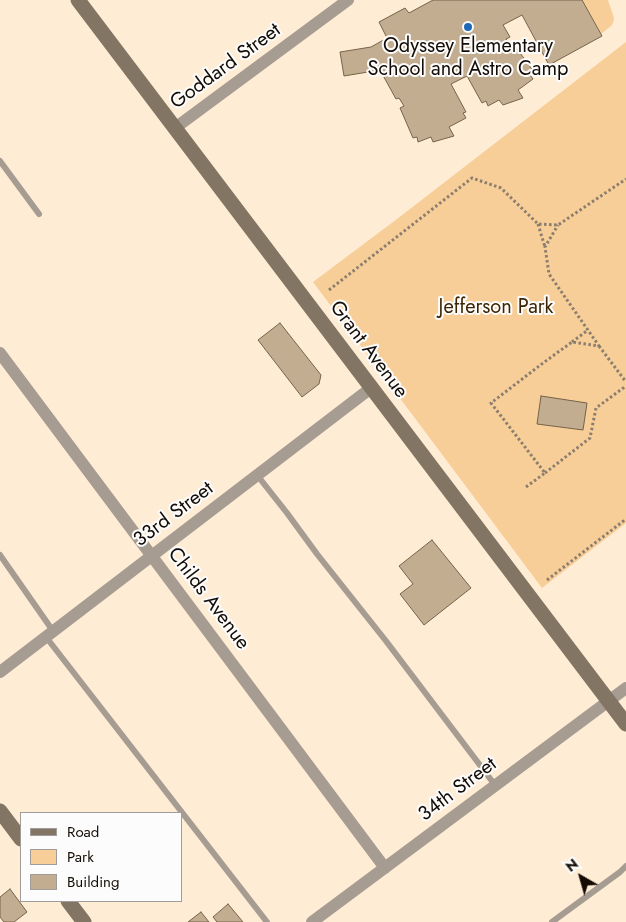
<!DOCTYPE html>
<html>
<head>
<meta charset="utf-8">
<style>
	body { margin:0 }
	#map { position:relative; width:626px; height:922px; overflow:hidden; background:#feecd5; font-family:Jost,sans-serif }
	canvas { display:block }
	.legend { position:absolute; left:20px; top:812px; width:162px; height:90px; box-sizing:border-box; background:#fcfcfc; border:1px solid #9f9c99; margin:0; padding:6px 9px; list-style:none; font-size:15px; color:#140c04 }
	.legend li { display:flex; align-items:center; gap:10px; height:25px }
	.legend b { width:25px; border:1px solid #9f9c99 }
	.north { position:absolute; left:556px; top:852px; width:50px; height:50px; -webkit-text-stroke:4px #fcfcfc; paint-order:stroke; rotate:322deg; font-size:14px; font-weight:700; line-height:20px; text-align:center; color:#140c04 }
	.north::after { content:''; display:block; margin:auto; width:18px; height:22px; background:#140c04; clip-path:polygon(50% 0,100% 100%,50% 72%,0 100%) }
</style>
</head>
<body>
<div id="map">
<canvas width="626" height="922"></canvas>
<ul class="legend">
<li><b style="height:6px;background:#837564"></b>Road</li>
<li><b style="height:14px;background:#f8ce98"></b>Park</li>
<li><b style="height:14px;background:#c3ad91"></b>Building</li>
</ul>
<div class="north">N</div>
</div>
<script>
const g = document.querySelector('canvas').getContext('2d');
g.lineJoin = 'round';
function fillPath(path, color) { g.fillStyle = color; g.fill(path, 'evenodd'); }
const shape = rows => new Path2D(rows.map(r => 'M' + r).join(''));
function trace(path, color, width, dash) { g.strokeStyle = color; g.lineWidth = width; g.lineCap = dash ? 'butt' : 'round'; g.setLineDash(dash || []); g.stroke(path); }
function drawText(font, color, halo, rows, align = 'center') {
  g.font = font + ' Jost,sans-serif'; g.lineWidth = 4; g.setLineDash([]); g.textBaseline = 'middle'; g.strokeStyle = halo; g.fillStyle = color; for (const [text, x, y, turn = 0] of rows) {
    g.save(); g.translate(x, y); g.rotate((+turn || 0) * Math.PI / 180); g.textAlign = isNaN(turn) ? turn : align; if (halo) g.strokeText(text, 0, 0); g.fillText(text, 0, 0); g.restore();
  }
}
fillPath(shape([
	[582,0,608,0,614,18,613,23,611,26,601,34],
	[626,42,626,523,542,588,313,282,397,219]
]), '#f8ce98');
const building = shape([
	[433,0,582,0,602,36,549,65,522,15,503,25,510,37,506,39,511,47,515,46,534,72,530,75,533,79,518,90,523,98,503,105,499,100,488,106,486,101,482,103,467,76,451,84,466,112,463,113,466,118,449,127,454,136,433,142,431,137,418,142,417,137,413,138,400,108,404,106,399,98,396,99,380,70,344,76,340,52,371,47,387,38,379,22,405,8,409,13,433,0],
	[280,323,321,375,319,384,302,397,258,340,280,323],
	[541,396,587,403,583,430,537,424,541,396],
	[432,540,471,588,424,625,400,594,413,584,399,566,432,540],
	[10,889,27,912,14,922,4,922,0,917,0,897,10,889],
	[228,904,243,922,217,922,213,917,228,904],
	[201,912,209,922,188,922,201,912]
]);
fillPath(building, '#c3ad91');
trace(building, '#766349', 1);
trace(shape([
	[538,224,545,247],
	[329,290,472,178,501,188,538,224,558,225,626,179],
	[572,342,588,330],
	[599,346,626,382],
	[545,473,590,438,596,408,626,386],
	[526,487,545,473,491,403,543,363,572,342,599,346,549,274,545,247,558,225],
	[547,580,626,519]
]), '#8b7e6e', 3, [2.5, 2.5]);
trace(shape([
	[0,161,39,214],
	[257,475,287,513,317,554,386,641,495,785],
	[0,555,53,631],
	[46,637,267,922],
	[552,922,620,872,626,866]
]), '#a69c91', 6);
trace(shape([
	[175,128,348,0],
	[0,353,385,868],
	[0,672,371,388],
	[312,922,626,688]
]), '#a69c91', 12);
trace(shape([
	[78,0,626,724],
	[0,811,21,839],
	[68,901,84,922]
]), '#837564', 15);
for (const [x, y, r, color] of [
	[468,27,5,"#1d69b8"]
]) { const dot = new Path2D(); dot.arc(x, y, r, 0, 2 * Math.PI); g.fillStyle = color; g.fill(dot); trace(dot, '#fcfcfc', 2); }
drawText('20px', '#140c04', '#fcfcfc', [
	["Odyssey Elementary",468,47],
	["School and Astro Camp",468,70]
]);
drawText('20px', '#140c04', '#fcfcfc', [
	["Goddard Street",226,67,-36],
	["Grant Avenue",368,350,53],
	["33rd Street",174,515,-37],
	["Childs Avenue",208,599,53],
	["34th Street",458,790,-37]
]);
drawText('20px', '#3b2400', '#fcfcfc', [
	["Jefferson Park",496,308]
]);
</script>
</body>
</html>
